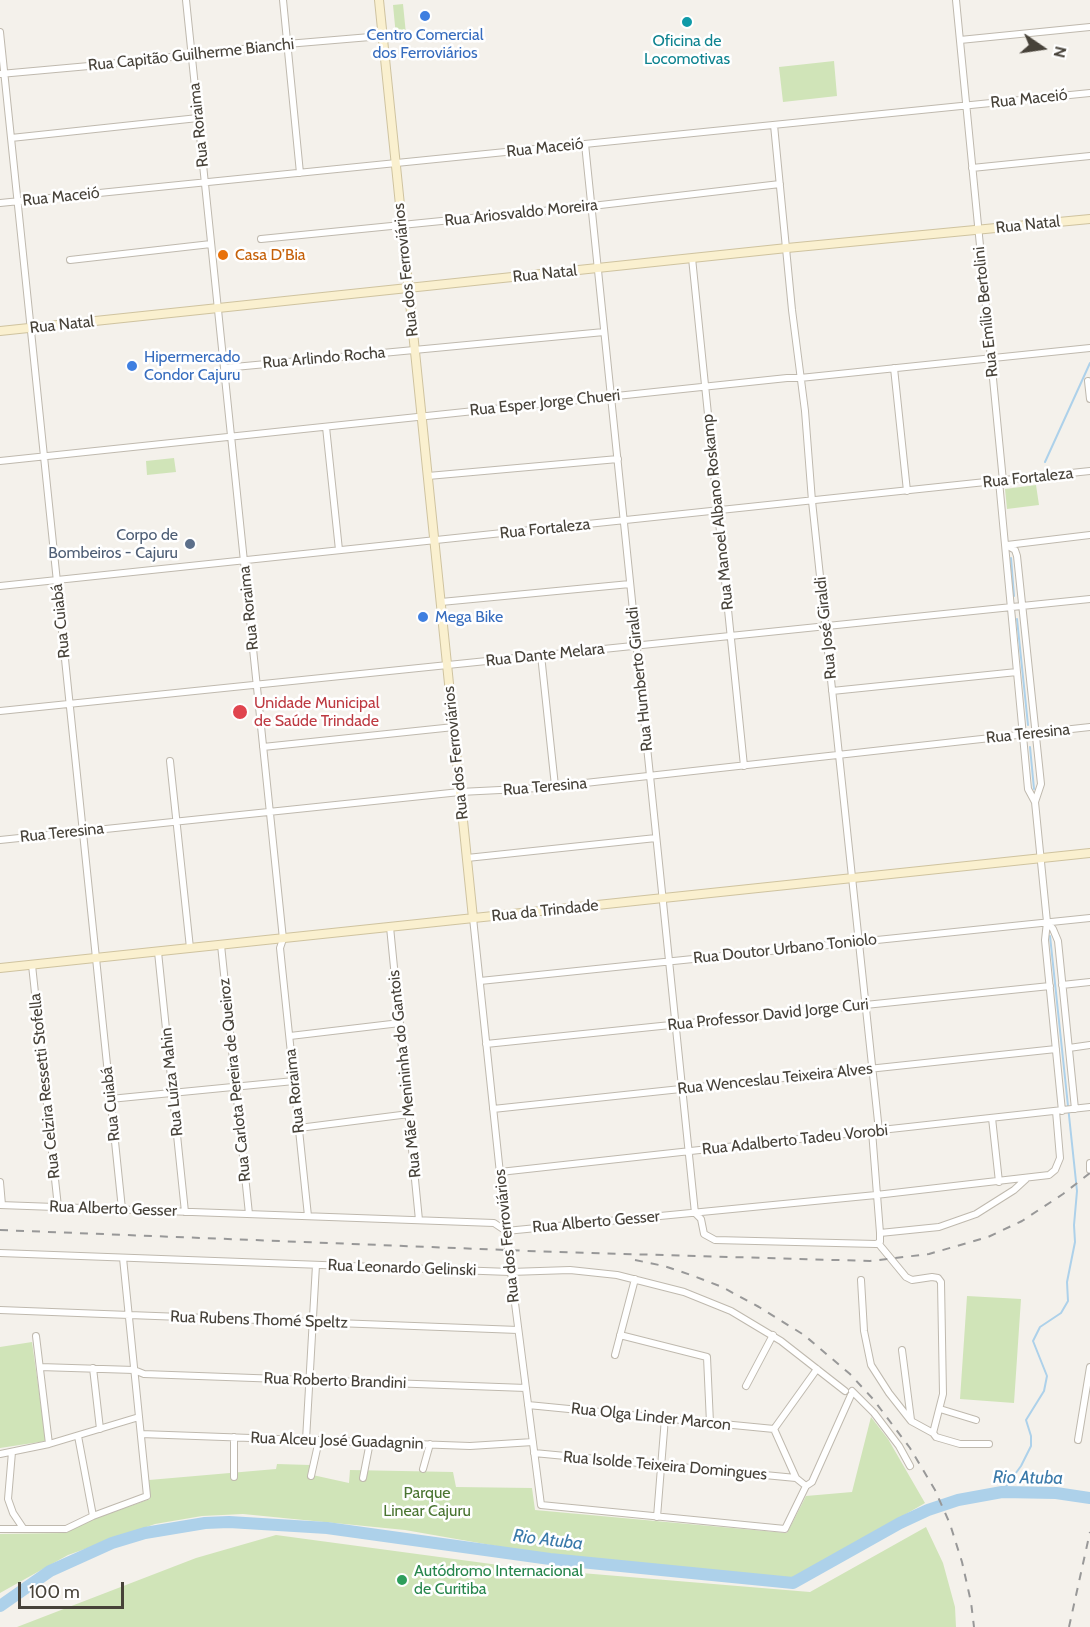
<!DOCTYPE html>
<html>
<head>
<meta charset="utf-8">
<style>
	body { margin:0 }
	#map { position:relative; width:1090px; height:1627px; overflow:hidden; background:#f4f1eb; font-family:Cabin,sans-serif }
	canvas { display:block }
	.north { position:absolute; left:1012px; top:18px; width:60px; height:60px; -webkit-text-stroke:4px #fff; paint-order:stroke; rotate:103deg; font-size:16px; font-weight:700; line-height:24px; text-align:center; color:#474239 }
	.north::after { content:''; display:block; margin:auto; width:21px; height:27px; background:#474239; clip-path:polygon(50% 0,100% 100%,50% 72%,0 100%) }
	.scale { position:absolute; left:18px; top:1582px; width:106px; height:27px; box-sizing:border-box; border:3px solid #474239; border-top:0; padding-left:8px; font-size:18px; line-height:21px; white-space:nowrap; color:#474239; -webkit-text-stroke:4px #fff; paint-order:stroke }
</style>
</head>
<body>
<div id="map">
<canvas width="1090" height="1627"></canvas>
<div class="north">N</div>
<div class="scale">100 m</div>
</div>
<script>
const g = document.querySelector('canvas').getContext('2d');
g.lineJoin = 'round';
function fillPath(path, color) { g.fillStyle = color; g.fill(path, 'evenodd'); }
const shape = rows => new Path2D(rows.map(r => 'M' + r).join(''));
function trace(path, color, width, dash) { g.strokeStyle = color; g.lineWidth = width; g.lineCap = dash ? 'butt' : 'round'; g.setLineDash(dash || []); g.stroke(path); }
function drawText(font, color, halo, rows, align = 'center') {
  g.font = font + ' Cabin,sans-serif'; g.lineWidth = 5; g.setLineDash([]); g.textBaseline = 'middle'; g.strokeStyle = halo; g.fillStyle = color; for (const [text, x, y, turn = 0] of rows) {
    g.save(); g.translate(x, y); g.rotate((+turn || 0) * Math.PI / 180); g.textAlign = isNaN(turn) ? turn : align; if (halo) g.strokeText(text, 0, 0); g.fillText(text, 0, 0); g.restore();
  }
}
fillPath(shape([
	[403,4,406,34,396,36,393,5],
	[834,61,837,96,783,102,779,67],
	[174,458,176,472,147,475,146,461],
	[1036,485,1039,505,1007,509,1005,489],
	[967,1296,1021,1299,1014,1403,960,1399],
	[32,1342,46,1441,0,1448,0,1347],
	[871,1417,888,1439,925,1503,796,1578,542,1554,405,1530,243,1514,202,1516,155,1524,68,1555,0,1593,0,1534,65,1533,94,1519,150,1499,149,1480,276,1469,277,1464,310,1465,308,1474,349,1483,350,1470,453,1472,456,1487,532,1488,535,1510,787,1533,806,1496,852,1492],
	[926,1527,943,1563,955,1607,956,1627,17,1627,196,1558,276,1535,521,1568,810,1592]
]), '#d0e4b8');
trace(shape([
	[1045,462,1090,363],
	[1011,558,1014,596],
	[1017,619,1028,725],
	[1030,747,1034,789],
	[1002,1492,1021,1466,1031,1446,1031,1436,1026,1420,1044,1391,1047,1376,1033,1341,1040,1327,1061,1313,1068,1301,1067,1282,1075,1242,1074,1225,1077,1191,1050,936]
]), '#add1ea', 2);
trace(shape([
	[0,1606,50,1571,112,1543,145,1533,205,1523,229,1522,327,1528,550,1559,793,1583,900,1523,928,1510,958,1500,1002,1492,1056,1493,1090,1498]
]), '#add1ea', 12);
const street = shape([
	[186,0,283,939,280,948,308,1216],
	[283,0,300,173],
	[956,0,1003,481],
	[0,32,122,1209],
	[960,40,1090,27],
	[0,74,100,65,287,44,382,36],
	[774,125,792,310,805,411,812,501,879,1131],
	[11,138,198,118],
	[585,144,695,1213,701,1219,704,1234,715,1240,876,1244,880,1242,880,1233,939,1227,976,1214,1014,1190,1026,1179],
	[972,168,1090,156],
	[0,203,1090,93],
	[261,239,592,206,780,184],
	[692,258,744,766],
	[70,260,211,244],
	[224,368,604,332],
	[894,368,907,491],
	[1088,381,1090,399],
	[326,427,339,550],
	[0,461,787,378,800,378,1090,348],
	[428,476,618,459],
	[999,481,1028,789,1035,802,1047,922,1045,940,1062,1111],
	[1006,545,1015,550,1017,556,1041,784,1035,802],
	[1007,545,1090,535],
	[0,586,1090,471],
	[441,602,630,584],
	[541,655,555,786],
	[832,691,1017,672],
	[0,711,1090,599],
	[263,747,454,727],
	[170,761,190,948],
	[0,840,460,792,540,788,1090,727],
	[467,858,656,838],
	[473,918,508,1249,541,1505,785,1529,806,1486,812,1482,851,1395],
	[1047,922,1053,929,1058,941,1075,1109],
	[390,927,419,1220],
	[221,945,249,1214],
	[158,952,185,1212],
	[32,965,58,1207],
	[480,981,1090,918],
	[1062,985,1090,982],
	[290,1036,400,1023],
	[486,1044,1050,986],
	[1069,1048,1090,1045],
	[110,1099,294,1081],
	[493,1109,1056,1049],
	[992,1118,999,1182],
	[299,1128,409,1114],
	[872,1131,880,1233],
	[1090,1163,1090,1170],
	[500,1172,1090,1107],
	[0,1182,2,1205],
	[0,1205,494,1223,506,1231,876,1195,1049,1175,1055,1170,1060,1158,1056,1111],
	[878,1243,906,1277,912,1280,932,1277,938,1278,941,1282,943,1394,933,1433,936,1437,960,1444,989,1444],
	[0,1253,510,1272,570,1270,617,1275,684,1292,731,1311,781,1341,845,1391],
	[861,1280,864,1331,871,1365,889,1393,911,1421,933,1433],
	[0,1310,518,1330],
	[620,1335,707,1357,710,1423],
	[36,1336,49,1444],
	[902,1350,911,1420],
	[615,1355,635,1279],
	[40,1367,134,1370,144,1374,526,1388],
	[93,1368,100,1429],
	[746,1386,773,1335],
	[852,1391,874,1413,899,1446,910,1466],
	[528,1405,774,1429],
	[940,1409,976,1420],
	[141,1434,470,1446,533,1442],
	[78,1436,93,1516],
	[234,1437,234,1477],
	[306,1440,316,1265],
	[1078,1440,1090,1367],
	[12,1452,8,1499,13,1513,23,1528],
	[534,1453,796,1478],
	[0,1454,49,1444,139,1417],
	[423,1469,430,1444],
	[311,1476,319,1440],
	[363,1478,370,1442],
	[806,1486,796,1478,774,1429,817,1369],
	[657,1517,665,1418],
	[0,1529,66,1529,93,1516,147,1496,123,1258]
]);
const secondary = shape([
	[379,0,473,918],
	[0,331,787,248,1090,219],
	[0,968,1090,853]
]);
trace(street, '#bfb9ae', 8);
trace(secondary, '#cfc39f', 10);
trace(street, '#fff', 6);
trace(secondary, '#faf0cf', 8);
trace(shape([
	[0,1230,556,1252,870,1261,929,1254,988,1237,1022,1221,1063,1194,1090,1173],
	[635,1260,664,1266,691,1275,722,1287,759,1307,804,1335,850,1374,873,1399,910,1448,935,1490,950,1524,962,1562,971,1602,974,1627],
	[1069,1627,1090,1532]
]), '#989898', 2, [8, 8]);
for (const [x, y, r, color] of [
	[425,16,6,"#3f7fe0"],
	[687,22,6,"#0f9aa8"],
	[223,255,6,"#e8710a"],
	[132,366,6,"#3f7fe0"],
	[190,544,6,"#5c6f8a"],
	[423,617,6,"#3f7fe0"],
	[240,712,8,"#e0444e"],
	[402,1580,6,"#2e9e5b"]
]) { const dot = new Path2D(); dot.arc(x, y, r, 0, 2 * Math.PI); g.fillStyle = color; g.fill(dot); trace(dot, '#fff', 2); }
drawText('16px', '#366cbe', '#fff', [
	["Centro Comercial",425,35,"center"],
	["dos Ferroviários",425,53,"center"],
	["Hipermercado",144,357],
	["Condor Cajuru",144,375],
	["Mega Bike",435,617]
], 'left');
drawText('16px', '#0d838f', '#fff', [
	["Oficina de",687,41],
	["Locomotivas",687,59]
]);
drawText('16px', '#474239', '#fff', [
	["Rua Capitão Guilherme Bianchi",191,55,-6],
	["Rua Maceió",1029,99,-6],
	["Rua Roraima",199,125,-96],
	["Rua Maceió",545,148,-6],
	["Rua Maceió",61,197,-6],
	["Rua Ariosvaldo Moreira",521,213,-6],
	["Rua Natal",1028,225,-6],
	["Rua dos Ferroviários",406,270,-96],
	["Rua Natal",545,274,-6],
	["Rua Emílio Bertolini",986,312,-96],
	["Rua Natal",62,325,-6],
	["Rua Arlindo Rocha",324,358,-5],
	["Rua Esper Jorge Chueri",545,403,-6],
	["Rua Fortaleza",1028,478,-6],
	["Rua Manoel Albano Roskamp",718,512,-96],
	["Rua Fortaleza",545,529,-6],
	["Rua Roraima",249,608,-96],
	["Rua Cuiabá",61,621,-96],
	["Rua José Giraldi",826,628,-96],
	["Rua Dante Melara",545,655,-6],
	["Rua Humberto Giraldi",640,679,-96],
	["Rua Teresina",1028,734,-6],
	["Rua dos Ferroviários",456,753,-96],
	["Rua Teresina",545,787,-5],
	["Rua Teresina",62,833,-6],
	["Rua da Trindade",545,911,-6],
	["Rua Doutor Urbano Toniolo",785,949,-6],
	["Rua Professor David Jorge Curi",768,1015,-6],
	["Rua Mãe Menininha do Gantois",405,1074,-96],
	["Rua Wenceslau Teixeira Alves",775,1079,-6],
	["Rua Carlota Pereira de Queiroz",235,1080,-96],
	["Rua Luíza Mahin",172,1082,-96],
	["Rua Celzira Ressetti Stofella",45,1086,-96],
	["Rua Roraima",295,1091,-96],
	["Rua Cuiabá",111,1104,-96],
	["Rua Adalberto Tadeu Vorobi",795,1140,-6],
	["Rua Alberto Gesser",113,1209,2],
	["Rua Alberto Gesser",596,1222,-5],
	["Rua dos Ferroviários",507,1236,-96],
	["Rua Leonardo Gelinski",402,1268,2],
	["Rua Rubens Thomé Speltz",259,1320,2],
	["Rua Roberto Brandini",335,1381,2],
	["Rua Olga Linder Marcon",651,1417,6],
	["Rua Alceu José Guadagnin",337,1441,2],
	["Rua Isolde Teixeira Domingues",665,1466,5]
]);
drawText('16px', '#c56008', '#fff', [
	["Casa D’Bia",235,255]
], 'left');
drawText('16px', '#4e5e75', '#fff', [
	["Corpo de",178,535],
	["Bombeiros - Cajuru",178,553]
], 'right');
drawText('16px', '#be3a42', '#fff', [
	["Unidade Municipal",254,703],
	["de Saúde Trindade",254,721]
], 'left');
drawText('16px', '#4a7431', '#fff', [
	["Parque",427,1493],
	["Linear Cajuru",427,1511]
]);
drawText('16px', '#27864d', '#fff', [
	["Autódromo Internacional",414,1571],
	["de Curitiba",414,1589]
], 'left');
drawText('italic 18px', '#3b7aaa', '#fff', [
	["Rio Atuba",1028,1478,1],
	["Rio Atuba",548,1540,7]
]);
</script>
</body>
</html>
